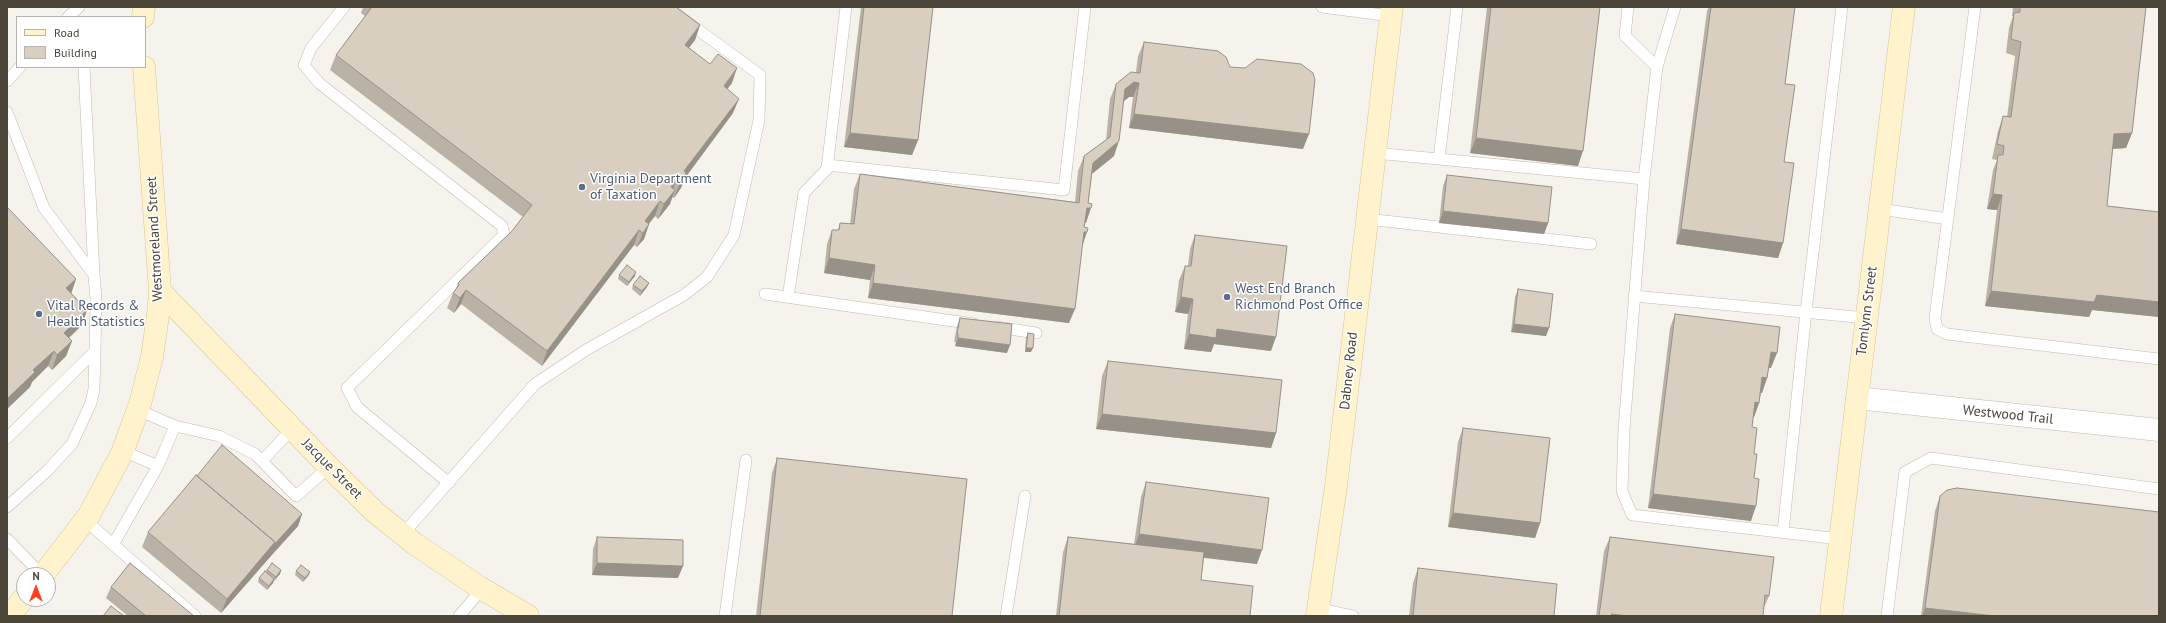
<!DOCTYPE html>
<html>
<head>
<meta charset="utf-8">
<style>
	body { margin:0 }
	#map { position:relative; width:2166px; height:623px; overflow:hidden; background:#f6f3ec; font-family:"PT Sans",sans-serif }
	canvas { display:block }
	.frame { position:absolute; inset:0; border:8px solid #4b4439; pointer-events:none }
	.legend { position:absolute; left:16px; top:16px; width:130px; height:52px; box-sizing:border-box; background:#fff; border:1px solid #b7b4b0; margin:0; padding:5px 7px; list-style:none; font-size:12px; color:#4b4439 }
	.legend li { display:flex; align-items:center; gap:8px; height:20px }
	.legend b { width:20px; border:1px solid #b7b4b0 }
	.north { position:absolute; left:16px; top:567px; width:40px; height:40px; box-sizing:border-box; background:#fff; border:1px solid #b7b4b0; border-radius:50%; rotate:0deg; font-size:11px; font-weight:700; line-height:16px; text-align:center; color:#4b4439 }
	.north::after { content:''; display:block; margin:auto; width:14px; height:18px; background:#fc3f1d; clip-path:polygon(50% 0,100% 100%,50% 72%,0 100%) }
</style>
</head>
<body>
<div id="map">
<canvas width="2166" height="623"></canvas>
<div class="frame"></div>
<ul class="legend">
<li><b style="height:5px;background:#fff3cd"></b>Road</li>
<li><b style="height:11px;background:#d8cfc1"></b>Building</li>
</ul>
<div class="north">N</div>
</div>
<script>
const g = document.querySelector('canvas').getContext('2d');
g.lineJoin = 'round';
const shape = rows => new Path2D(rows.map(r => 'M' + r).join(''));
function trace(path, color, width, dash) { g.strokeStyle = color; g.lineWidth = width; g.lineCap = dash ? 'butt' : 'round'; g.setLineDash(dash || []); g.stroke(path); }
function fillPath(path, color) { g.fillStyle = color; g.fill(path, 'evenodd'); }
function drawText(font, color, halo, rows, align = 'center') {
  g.font = font + ' "PT Sans",sans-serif'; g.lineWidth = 3; g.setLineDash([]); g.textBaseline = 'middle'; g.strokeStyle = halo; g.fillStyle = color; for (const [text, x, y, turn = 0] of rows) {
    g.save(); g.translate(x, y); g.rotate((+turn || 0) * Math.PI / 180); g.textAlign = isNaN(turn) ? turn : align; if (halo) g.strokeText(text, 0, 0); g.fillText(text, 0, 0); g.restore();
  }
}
const lane = shape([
	[344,7,311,48,304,65,319,83,502,226,504,235,347,388,357,407,449,483],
	[1322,7,1391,16],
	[1628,7,1625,36,1657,67,1644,179,1624,429,1622,491,1632,515,1840,539],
	[1975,7,1935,318,1937,329,1947,334,2159,359],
	[68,17,79,7],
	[84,67,94,275],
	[1657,67,1675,7],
	[7,81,20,67],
	[7,112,44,208,94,275,96,299,95,351,7,438],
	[1374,153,1439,159,1457,7],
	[1439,159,1644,179],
	[827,165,1064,190,1085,7],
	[1880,209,1948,219],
	[1367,219,1591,244],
	[765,294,974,324],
	[1634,296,1867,318],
	[788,297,804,193,827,169,846,7],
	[997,327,1036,333],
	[175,426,219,436,255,454,296,496,329,467],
	[123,451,158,466,175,426,138,410],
	[262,461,292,429],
	[7,507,47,471,72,444,91,403,94,389,95,351],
	[85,520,195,616],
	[1783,532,1806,312,1842,7],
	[403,534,535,384,586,350,684,295,707,277,734,235,759,120,760,75,667,7],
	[7,539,42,575],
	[114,543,158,466],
	[1317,608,1353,616],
	[459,616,482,589],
	[725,616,746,460],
	[1006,616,1025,496],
	[1887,616,1905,472,1931,458,2159,489]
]);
const street = shape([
	[1857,398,2159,430]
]);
const secondary = shape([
	[143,17,144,7],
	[160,291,329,467,376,513,415,544,479,587,528,616],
	[43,575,89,515,122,453,140,404,152,357,158,315,160,291,144,67],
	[9,616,24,598],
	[1317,616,1336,486,1392,7],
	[1831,616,1904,7]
]);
trace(lane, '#c2bbae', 12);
trace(street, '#c2bbae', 23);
trace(secondary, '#d6c79b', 23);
trace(lane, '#fff', 11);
trace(street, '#fff', 22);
trace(secondary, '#fff3cd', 22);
fillPath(shape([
	[363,7,676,7,700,25,695,40,689,48,732,83,727,89,733,113,685,178,681,188,674,198,672,197,670,204,658,219,655,216,649,224,644,239,637,247,634,245,542,366,461,304,454,313,447,308,453,293,456,289,458,283,512,231,523,217,330,70,336,55,365,16,361,13],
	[861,7,933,7,918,140,912,155,844,147],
	[1487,7,1600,7,1578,166,1470,153],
	[1709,7,1792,7,1785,84,1783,243,1778,258,1676,244,1707,11],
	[2013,7,2146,7,2132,133,2126,148,2113,149,2107,206,2159,212,2159,317,2092,310,2089,317,1985,306,1997,210,1987,209,1993,170,1997,160,1992,159,1998,131,2003,116,2007,117,2015,56,2006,53,2009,28,2013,16,2012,16],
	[1144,42,1230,67,1303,149,1129,128,1133,97,1129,97,1124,101,1114,156,1092,174,1086,223,1085,223,1082,247,1069,323,868,298,870,280,824,273,827,244,832,230,838,230,840,223,850,224,854,189,860,174,1075,202,1078,171,1084,156,1106,140,1110,99,1116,84,1136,72,1138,56],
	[1447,175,1548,223,1544,234,1439,223,1443,186],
	[1195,235,1271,351,1214,344,1211,352,1184,349,1188,314,1175,312,1179,280,1185,266,1188,266,1190,249],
	[619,275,635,276,627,286,618,279],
	[76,279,71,293,87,310,82,325,69,338,72,341,66,356,52,370,48,366,32,382,30,387,7,409],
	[649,283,647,287,640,296,632,289,633,285],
	[1518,289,1549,328,1546,336,1511,332,1515,297],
	[1675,314,1771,368,1769,368,1767,378,1762,393,1761,393,1759,403,1754,417,1753,417,1752,427,1754,454,1754,478,1751,521,1648,508,1670,328],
	[960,318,1007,353,955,346,956,342,954,342,957,326],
	[1028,333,1031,352,1025,352,1026,337],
	[1108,361,1276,433,1271,448,1096,429,1102,376],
	[1463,428,1540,523,1535,538,1448,527,1458,442],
	[777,458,952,616,756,616,772,473],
	[1146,482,1257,564,1204,558,1201,580,1250,616,1056,616,1063,552,1068,537,1134,544,1141,497],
	[1940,496,2159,616,1921,616,1935,511],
	[302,514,298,526,270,557,221,613,142,547,148,532],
	[597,537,678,578,592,575,593,549],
	[1610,537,1769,596,1763,610,1763,616,1596,616,1604,551],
	[1418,568,1554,616,1409,616,1413,583],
	[267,570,281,570,280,574,274,581,273,583,267,590,258,582,259,578],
	[296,571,310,572,308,576,303,582,295,575],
	[111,587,194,616,128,616,106,598]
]), '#bab2a6');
fillPath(shape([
	[700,25,695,40,680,59,685,45],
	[737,68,732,83,718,101,724,86],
	[1134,82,1139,83,1133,97,1129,97,1120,104,1125,89],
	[739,99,733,113,685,178,681,188,674,198,684,171],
	[1134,114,1309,134,1303,149,1129,128],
	[850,133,918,140,912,155,844,147],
	[2132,133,2126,148,2109,149,2114,134],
	[1476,138,1583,151,1578,166,1470,153],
	[1119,141,1114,156,1088,177,1093,163],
	[676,181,671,195,675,190,670,204,658,219,664,204,671,187],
	[1993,194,2002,195,1997,210,1987,209],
	[660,201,655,216,642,232,645,221],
	[1087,208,1091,208,1086,223,1082,223],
	[1443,211,1548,223,1544,234,1439,223],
	[649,224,644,239,637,247,643,233],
	[1681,229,1783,243,1778,258,1676,244],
	[639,230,634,245,542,366,547,351],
	[1084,232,1087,232,1082,247],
	[829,258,875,265,870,280,824,273],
	[636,272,635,276,627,286,629,282],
	[76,279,71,294,66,288],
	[649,283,647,287,640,296,642,291],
	[873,283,1075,309,1069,323,868,298],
	[466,290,461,304,454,313,460,298],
	[1991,291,2097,295,2159,302,2159,317,2092,310,2089,317,1985,306],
	[1181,297,1193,299,1188,314,1175,312],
	[87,310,82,325,58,348,64,333],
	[1514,324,1549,328,1546,336,1511,332],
	[1217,329,1276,337,1271,351,1214,344,1211,352,1184,349,1189,334],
	[958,338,1010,345,1007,353,955,346],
	[72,341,66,356,52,370,57,355],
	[1026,348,1033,348,1031,352,1025,352],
	[54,351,48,366,32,382,30,387,7,409,7,399,33,370],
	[1771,352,1777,353,1771,368,1765,367],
	[1762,377,1767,378,1762,393,1757,392],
	[1755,402,1759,403,1754,417,1749,417],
	[1102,414,1276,433,1271,448,1096,429],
	[1653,494,1756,506,1751,521,1648,508],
	[1453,513,1540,523,1535,538,1448,527],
	[302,514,298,526,270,557,221,613,227,599,275,542],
	[1139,534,1262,550,1257,564,1134,549],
	[597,563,683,566,678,578,592,575],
	[281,570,280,574,274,581,276,577],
	[310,572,308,576,303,582,305,578],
	[274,579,273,583,267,590,269,586],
	[1925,608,1995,616,1922,616],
	[1611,614,1628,616,1611,616]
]), '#979187');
const building = shape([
	[372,7,676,7,700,25,685,45,710,64,718,54,737,68,724,86,739,99,684,171,686,173,679,183,676,181,671,187,675,190,664,204,660,201,645,221,649,224,643,233,639,230,547,351,466,290,460,298,453,293,459,285,458,283,512,231,532,205,336,55,372,7],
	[864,7,933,7,918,140,850,133,864,7],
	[1491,7,1600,7,1583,151,1476,138,1491,7],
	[1711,7,1795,7,1785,84,1795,85,1784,162,1794,163,1783,243,1681,229,1711,7],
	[2020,7,2146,7,2132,133,2114,134,2107,206,2159,212,2159,302,2097,295,2094,302,1991,291,2002,195,1993,194,1998,155,2003,155,2004,146,1997,144,2003,116,2011,117,2021,42,2011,39,2014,13,2020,12,2020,7],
	[1144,42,1218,51,1226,57,1230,67,1245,68,1257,59,1301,64,1313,73,1315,80,1309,134,1134,114,1139,83,1134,82,1125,89,1119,141,1093,163,1088,203,1092,204,1091,208,1087,208,1084,227,1088,228,1087,232,1084,232,1075,309,873,283,875,265,829,258,832,230,839,230,840,223,854,224,860,174,1079,203,1084,156,1110,137,1116,84,1131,72,1140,73,1144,42],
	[1447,175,1552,187,1548,223,1443,211,1447,175],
	[7,207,76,279,66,288,87,310,64,333,72,341,57,355,54,351,33,370,35,372,7,399,7,207],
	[1195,235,1287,246,1276,337,1217,329,1216,338,1189,334,1193,299,1181,297,1185,266,1191,266,1195,235],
	[627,265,636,272,629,282,619,275,627,265],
	[640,276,649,283,642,291,633,285,640,276],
	[1518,289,1553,294,1549,328,1514,324,1518,289],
	[1675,314,1780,327,1777,353,1771,352,1767,378,1762,377,1759,403,1755,402,1752,427,1757,428,1754,454,1757,454,1754,478,1759,479,1756,506,1653,494,1675,314],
	[960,318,1012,324,1010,345,958,338,958,334,957,334,960,318],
	[1028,333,1034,334,1033,348,1026,348,1028,333],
	[1108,361,1282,380,1276,433,1102,414,1108,361],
	[1463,428,1550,438,1540,523,1453,513,1463,428],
	[222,445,302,514,274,545,275,542,197,476,222,445],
	[777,458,967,479,952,616,760,616,777,458],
	[196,475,275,542,227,599,148,532,196,475],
	[1146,482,1269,498,1262,550,1139,534,1146,482],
	[1957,488,2159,512,2159,616,1995,616,1925,608,1940,496,1947,490,1957,488],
	[597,537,683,540,683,566,597,563,597,537],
	[1068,537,1204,552,1201,580,1253,586,1250,616,1059,616,1068,537],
	[1610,537,1774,557,1769,596,1765,595,1763,616,1628,616,1611,614,1614,616,1599,616,1610,537],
	[130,563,194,616,146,616,111,587,130,563],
	[272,563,281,570,276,577,267,570,272,563],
	[301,565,310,572,305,578,296,571,301,565],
	[1418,568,1557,584,1554,616,1413,616,1418,568],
	[265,571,274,579,269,586,259,578,265,571],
	[111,606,124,616,103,616,111,606]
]);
fillPath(building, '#d8cfc1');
trace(building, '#979187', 1);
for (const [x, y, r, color] of [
	[582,187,4,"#5c6f8a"],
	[1227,297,4,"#5c6f8a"],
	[39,314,4,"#5c6f8a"]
]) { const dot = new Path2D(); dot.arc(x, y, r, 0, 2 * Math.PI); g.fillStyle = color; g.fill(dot); trace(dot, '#fff', 1.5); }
drawText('14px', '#4e5e75', '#fff', [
	["Virginia Department",590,179],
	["of Taxation",590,195],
	["West End Branch",1235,289],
	["Richmond Post Office",1235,305],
	["Vital Records &",47,306],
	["Health Statistics",47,322]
], 'left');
drawText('14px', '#4b4439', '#fff', [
	["Westmoreland Street",155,239,-93],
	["Tomlynn Street",1867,311,-83],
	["Dabney Road",1349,371,-84],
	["Westwood Trail",2008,415,6],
	["Jacque Street",332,469,45]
]);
</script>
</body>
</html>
